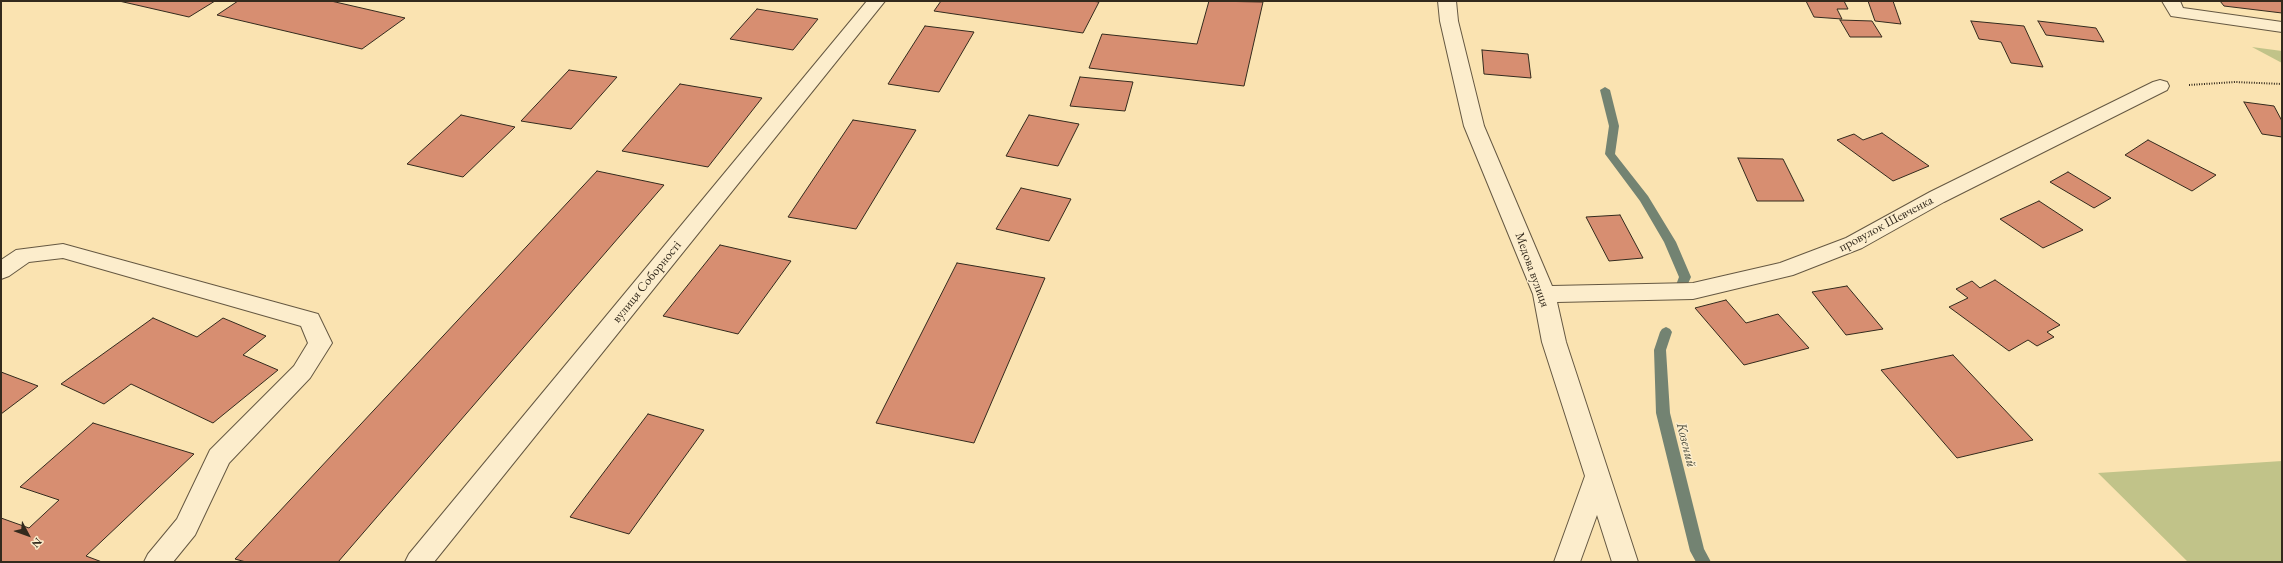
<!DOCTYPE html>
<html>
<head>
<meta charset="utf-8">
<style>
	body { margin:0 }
	#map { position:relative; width:2283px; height:563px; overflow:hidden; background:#fae3b1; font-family:"EB Garamond",serif }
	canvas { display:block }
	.frame { position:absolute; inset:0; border:2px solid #332a1d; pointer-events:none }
	.north { position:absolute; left:8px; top:515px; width:40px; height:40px; -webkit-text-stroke:3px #fcedcc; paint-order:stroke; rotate:131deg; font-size:11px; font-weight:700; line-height:16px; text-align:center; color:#332a1d }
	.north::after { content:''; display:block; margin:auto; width:14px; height:18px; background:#332a1d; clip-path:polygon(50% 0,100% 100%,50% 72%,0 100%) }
</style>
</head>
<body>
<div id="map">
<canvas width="2283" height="563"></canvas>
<div class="frame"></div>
<div class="north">N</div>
</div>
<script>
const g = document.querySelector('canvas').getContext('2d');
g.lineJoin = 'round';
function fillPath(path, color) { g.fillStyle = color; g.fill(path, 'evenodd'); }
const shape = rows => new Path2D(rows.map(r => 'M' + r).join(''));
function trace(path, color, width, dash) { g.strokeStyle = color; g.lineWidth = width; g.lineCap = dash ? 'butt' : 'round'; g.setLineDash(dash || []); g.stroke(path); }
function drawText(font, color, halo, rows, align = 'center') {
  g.font = font + ' "EB Garamond",serif'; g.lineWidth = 3; g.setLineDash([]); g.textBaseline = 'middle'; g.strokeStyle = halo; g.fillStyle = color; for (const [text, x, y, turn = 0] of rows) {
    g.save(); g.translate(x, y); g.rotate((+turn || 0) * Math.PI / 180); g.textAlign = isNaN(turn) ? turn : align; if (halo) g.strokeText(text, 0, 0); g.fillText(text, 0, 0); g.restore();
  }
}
fillPath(shape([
	[2252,47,2282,51,2282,63],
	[2282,461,2282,562,2188,562,2098,473]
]), '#c1c389');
fillPath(shape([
	[1605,87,1610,90,1619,126,1615,154,1648,196,1676,242,1691,277,1686,288,1678,288,1676,285,1679,277,1664,242,1640,201,1605,154,1609,126,1600,90,1605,87],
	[1666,327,1670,329,1672,332,1666,350,1670,413,1704,549,1711,562,1696,562,1690,551,1656,413,1654,350,1660,332,1662,329,1666,327]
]), '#738372');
const building = shape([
	[119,1,215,1,189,17,119,1],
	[238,1,331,1,405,18,362,49,217,15,238,1],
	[941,1,1091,1,1099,2,1083,33,934,11,941,1],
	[1209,1,1263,2,1244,86,1089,68,1102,34,1197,44,1209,1],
	[1806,1,1844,1,1848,9,1837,9,1842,19,1814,17,1806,1],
	[1868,1,1893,1,1901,24,1875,21,1868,1],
	[2220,1,2282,1,2282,13,2224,6,2220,1],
	[757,9,818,19,793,50,730,39,757,9],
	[1840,20,1872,21,1882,37,1850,37,1840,20],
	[1971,21,2024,26,2043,67,2011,63,2001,42,1979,39,1971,21],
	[2038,21,2096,28,2104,42,2046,35,2038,21],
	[925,26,974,32,939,92,888,84,925,26],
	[1482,50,1528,54,1531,78,1484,74,1482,50],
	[569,70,617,77,571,129,521,121,569,70],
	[1080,77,1133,82,1125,111,1070,106,1080,77],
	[680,84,762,98,708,167,622,151,680,84],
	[2244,102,2274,106,2282,121,2282,137,2262,134,2244,102],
	[461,115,515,127,463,177,407,164,461,115],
	[1029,115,1079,124,1058,166,1006,156,1029,115],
	[853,120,916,130,856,229,788,217,853,120],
	[1882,133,1929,166,1893,181,1837,140,1854,134,1863,140,1882,133],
	[2148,140,2216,175,2192,191,2125,155,2148,140],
	[1738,158,1783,159,1804,201,1757,201,1738,158],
	[597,171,664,185,338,562,246,562,235,559,597,171],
	[2068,172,2111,198,2094,208,2050,182,2068,172],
	[1021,188,1071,199,1049,241,996,229,1021,188],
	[2039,201,2083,230,2043,248,2000,219,2039,201],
	[1620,215,1643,258,1609,261,1586,217,1620,215],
	[720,245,791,261,738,334,663,316,720,245],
	[957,263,1045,278,974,443,876,423,957,263],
	[1995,280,2060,325,2047,332,2054,337,2037,346,2028,340,2009,351,1949,307,1968,298,1956,289,1972,281,1980,288,1995,280],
	[1847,286,1883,329,1846,335,1812,292,1847,286],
	[1726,300,1746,323,1778,314,1809,348,1744,365,1695,308,1726,300],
	[153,318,197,337,223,318,266,336,243,355,278,370,213,423,131,384,104,404,61,384,153,318],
	[1953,355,2033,440,1957,458,1881,370,1953,355],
	[1,372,38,386,1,414,1,372],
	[648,414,704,430,629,534,570,517,648,414],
	[93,423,194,454,86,556,102,562,1,562,1,518,29,528,59,500,20,487,93,423]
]);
fillPath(building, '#d78e71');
trace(building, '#332a1d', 1);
const minor = shape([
	[867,1,885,1,434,562,405,562,409,554,867,1],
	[1438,1,1456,1,1458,21,1484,126,1552,286,1693,283,1780,263,1846,238,1930,192,2153,82,2160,80,2167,82,2169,86,2167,90,1944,202,1862,248,1793,275,1693,299,1557,302,1566,342,1638,562,1612,562,1597,515,1580,562,1554,562,1585,476,1542,342,1533,294,1464,126,1440,21,1438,1],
	[2162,1,2180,1,2183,8,2282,22,2282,32,2171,16,2162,1],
	[63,244,318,314,332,343,310,378,229,463,195,535,173,562,144,562,148,554,177,519,210,450,294,366,308,343,301,326,63,258,29,262,9,276,1,279,1,260,16,250,63,244]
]);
trace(minor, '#655842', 2);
trace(shape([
	[2189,85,2235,82,2282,84]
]), '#332a1d', 2, [1, 1.5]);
fillPath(minor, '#fcedcc');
drawText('13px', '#332a1d', '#fcedcc', [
	["провулок Шевченка",1886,224,-28],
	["Медова вулиця",1532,270,70],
	["вулиця Соборності",647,282,-51]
]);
drawText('italic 14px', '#4e4f40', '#fcedcc', [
	["Козений",1686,445,76]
]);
</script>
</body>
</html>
